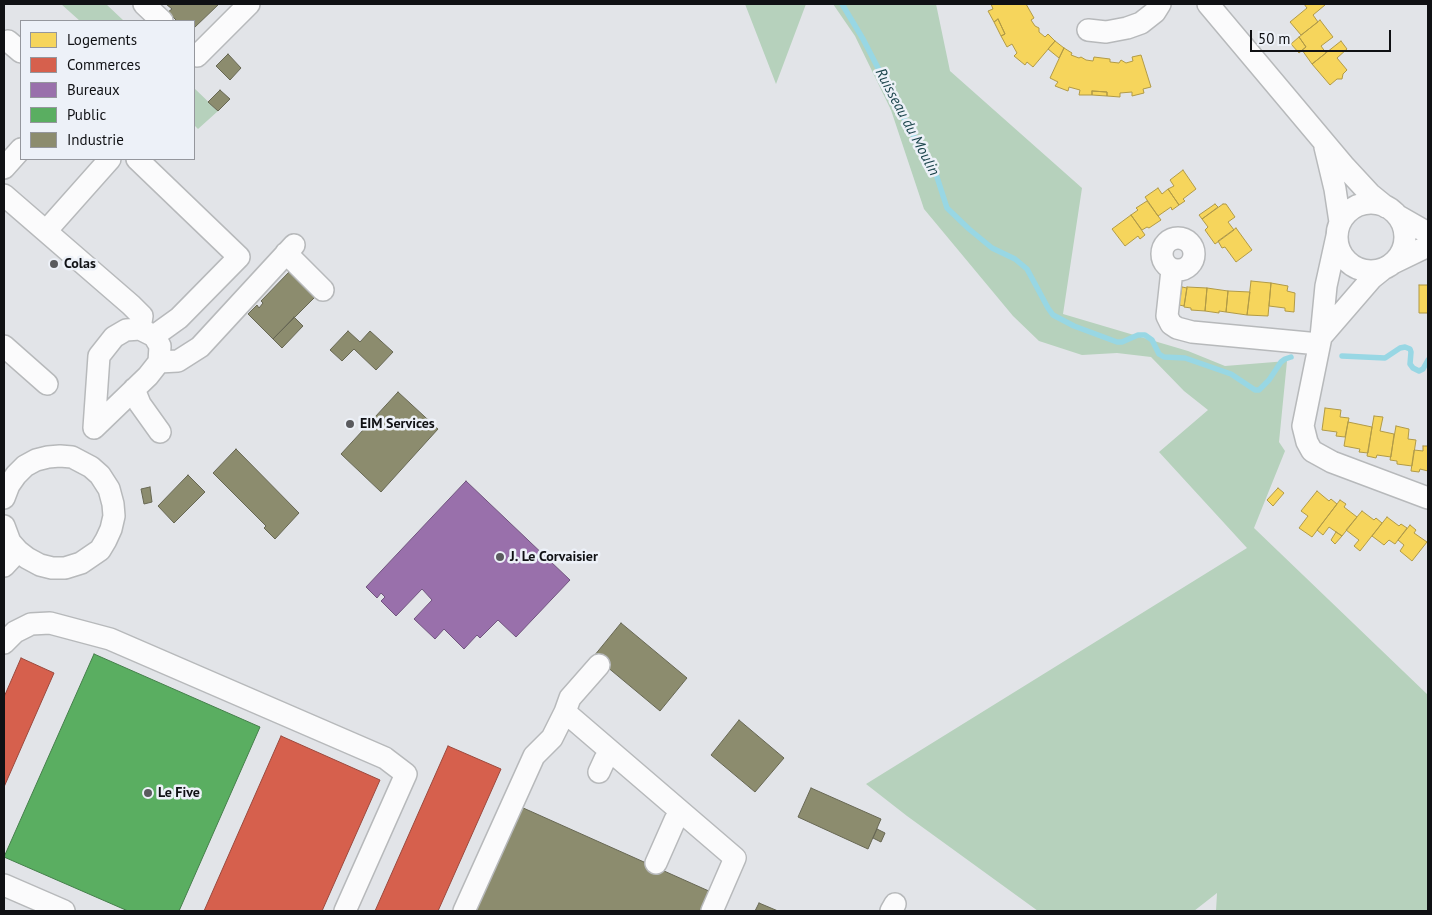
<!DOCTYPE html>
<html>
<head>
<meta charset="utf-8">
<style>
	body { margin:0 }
	#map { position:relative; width:1432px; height:915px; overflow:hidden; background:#e2e4e8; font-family:"PT Sans",sans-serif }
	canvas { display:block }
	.frame { position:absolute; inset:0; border:5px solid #101114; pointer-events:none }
	.legend { position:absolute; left:20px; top:20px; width:175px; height:140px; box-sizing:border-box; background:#edf1f8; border:1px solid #95979d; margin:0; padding:6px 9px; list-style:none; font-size:15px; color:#101114 }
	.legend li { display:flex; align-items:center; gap:10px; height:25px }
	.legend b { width:25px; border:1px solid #95979d }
	.scale { position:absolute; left:1250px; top:30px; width:141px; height:22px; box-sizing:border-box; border:2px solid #101114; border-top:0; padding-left:6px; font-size:15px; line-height:18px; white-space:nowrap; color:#101114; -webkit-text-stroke:4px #edf1f8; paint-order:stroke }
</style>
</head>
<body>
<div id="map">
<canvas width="1432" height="915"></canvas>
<div class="frame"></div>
<ul class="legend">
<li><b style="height:14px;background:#f6d55c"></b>Logements</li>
<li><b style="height:14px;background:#d6604d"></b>Commerces</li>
<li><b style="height:14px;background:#9970ab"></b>Bureaux</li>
<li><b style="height:14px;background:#5aae61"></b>Public</li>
<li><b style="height:14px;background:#8c8c6e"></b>Industrie</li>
</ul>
<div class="scale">50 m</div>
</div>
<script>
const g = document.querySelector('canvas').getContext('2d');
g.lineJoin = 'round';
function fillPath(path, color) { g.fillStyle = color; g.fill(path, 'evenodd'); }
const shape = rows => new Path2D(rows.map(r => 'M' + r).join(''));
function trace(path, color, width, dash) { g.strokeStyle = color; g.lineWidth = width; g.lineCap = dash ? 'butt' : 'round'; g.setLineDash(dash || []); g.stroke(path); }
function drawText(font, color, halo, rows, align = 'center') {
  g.font = font + ' "PT Sans",sans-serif'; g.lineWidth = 5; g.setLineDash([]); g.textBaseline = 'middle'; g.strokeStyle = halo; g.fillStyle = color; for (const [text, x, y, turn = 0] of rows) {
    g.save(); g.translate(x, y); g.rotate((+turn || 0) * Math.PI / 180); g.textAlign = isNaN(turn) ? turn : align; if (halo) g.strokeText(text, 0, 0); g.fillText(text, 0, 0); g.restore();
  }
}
fillPath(shape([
	[61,4,106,4,124,21,80,21],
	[745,4,806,4,776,84],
	[833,4,936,4,950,71,1082,188,1063,314,1188,351,1225,366,1287,361,1279,442,1285,451,1254,528,1428,695,1428,911,1216,911,1217,893,1194,911,1038,911,907,816,866,784,1247,548,1159,452,1208,410,1184,391,1151,357,1117,353,1082,355,1039,341,1013,316,924,209,891,110,855,36],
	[194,88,218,111,198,129,194,125]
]), '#b6d1bc');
const homes = shape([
	[991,4,1026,4,1034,18,1031,20,1035,26,1039,28,1039,32,1045,37,1048,34,1055,41,1033,67,1027,62,1025,65,1014,56,1017,53,1012,44,1007,47,1001,36,1005,34,998,19,994,22,988,11,993,9,991,4],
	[1304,4,1324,4,1325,5,1313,15,1318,22,1301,35,1290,22,1307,8,1304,4],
	[998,19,1005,34,1001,36,994,22,998,19],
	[1320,20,1333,37,1321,46,1326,53,1312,64,1302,50,1306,47,1299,37,1320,20],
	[1299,37,1306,47,1299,53,1291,44,1299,37],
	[1055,41,1064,48,1059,58,1048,49,1055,41],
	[1341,41,1347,49,1337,58,1347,70,1343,74,1342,79,1337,79,1330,85,1312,64,1341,41],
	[1064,48,1072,53,1071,55,1079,58,1081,57,1086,60,1093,61,1094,57,1110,59,1110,62,1119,63,1121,60,1126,63,1133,61,1132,57,1141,55,1151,87,1143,89,1144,93,1132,96,1132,92,1120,93,1120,97,1107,96,1107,92,1092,91,1092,95,1079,95,1080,90,1069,87,1068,91,1055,86,1058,82,1050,78,1064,48],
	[1092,91,1107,92,1107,96,1092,95,1092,91],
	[1183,170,1196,189,1183,199,1185,201,1179,205,1168,189,1174,186,1170,180,1183,170],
	[1158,188,1162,194,1168,189,1179,205,1172,210,1171,207,1158,216,1145,197,1158,188],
	[1147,201,1161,220,1149,228,1147,227,1142,230,1131,215,1138,210,1136,208,1147,201],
	[1215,204,1218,207,1202,219,1199,215,1215,204],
	[1223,204,1226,204,1235,217,1228,222,1234,230,1215,244,1205,230,1208,227,1202,219,1223,204],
	[1131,215,1145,235,1140,239,1138,236,1125,246,1112,229,1131,215],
	[1236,228,1252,250,1236,262,1225,247,1222,248,1218,241,1236,228],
	[1251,281,1271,283,1268,316,1247,315,1251,281],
	[1271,283,1288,286,1287,291,1295,293,1294,312,1285,311,1285,308,1269,306,1271,283],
	[1419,285,1428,285,1428,313,1419,313,1419,285],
	[1182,287,1187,288,1184,306,1179,305,1182,287],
	[1187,287,1207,288,1205,311,1191,310,1191,308,1184,307,1187,287],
	[1207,288,1228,291,1226,312,1219,311,1219,313,1205,311,1207,288],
	[1228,291,1250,292,1247,315,1226,312,1228,291],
	[1325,408,1341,410,1340,417,1349,418,1345,437,1336,436,1337,432,1322,430,1325,408],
	[1374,416,1383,417,1380,431,1394,434,1391,457,1377,455,1376,458,1367,456,1374,416],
	[1348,422,1372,427,1368,453,1359,452,1360,449,1344,446,1348,422],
	[1396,426,1409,429,1408,439,1416,440,1412,466,1397,464,1397,461,1390,460,1396,426],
	[1423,446,1428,446,1428,471,1420,469,1419,472,1411,471,1414,450,1423,451,1423,446],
	[1278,488,1284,493,1273,506,1267,500,1278,488],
	[1317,491,1329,501,1331,499,1337,504,1312,537,1299,528,1308,516,1301,511,1317,491],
	[1340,500,1346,504,1344,507,1357,517,1342,536,1329,527,1323,535,1317,530,1340,500],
	[1362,511,1374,520,1376,518,1382,523,1360,551,1354,546,1359,540,1346,530,1362,511],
	[1387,517,1399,526,1401,524,1407,528,1395,544,1389,540,1384,545,1372,536,1387,517],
	[1410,525,1416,530,1414,533,1427,542,1412,561,1400,551,1404,545,1398,540,1410,525],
	[1336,532,1342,536,1335,544,1331,540,1336,532]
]);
fillPath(homes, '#f6d55c');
trace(homes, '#b19a46', 1);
const shops = shape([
	[21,658,54,673,4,787,4,697,21,658],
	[281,736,380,780,322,911,204,911,281,736],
	[448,746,501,769,438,911,375,911,448,746]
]);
fillPath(shops, '#d6604d');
trace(shops, '#9b483c', 1);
const offices = shape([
	[466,481,570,580,516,637,498,620,480,638,477,635,464,649,444,629,435,639,414,619,432,600,422,589,396,616,381,601,385,597,381,593,377,598,366,587,466,481]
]);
fillPath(offices, '#9970ab');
trace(offices, '#70547e', 1);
const public = shape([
	[94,654,260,727,179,911,128,911,4,857,94,654]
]);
fillPath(public, '#5aae61');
trace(public, '#447f4a', 1);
const industry = shape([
	[166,4,219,4,194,28,194,21,177,21,168,12,172,9,166,4],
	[228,54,241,68,230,80,216,66,228,54],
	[220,90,230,99,218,111,208,102,220,90],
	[290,271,315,297,273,339,248,314,257,305,259,308,263,303,261,301,290,271],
	[294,317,303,326,282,348,273,339,294,317],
	[348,331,360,342,370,331,393,352,376,370,354,349,342,361,330,350,348,331],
	[398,392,438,429,381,492,341,454,398,392],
	[236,449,299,513,275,539,264,528,266,526,213,473,236,449],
	[188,475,205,492,174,523,158,506,188,475],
	[150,487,152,502,144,504,141,489,150,487],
	[621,623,687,678,660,711,594,656,621,623],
	[739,720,784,758,755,792,711,755,739,720],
	[811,788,881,819,868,849,798,817,811,788],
	[521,807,711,892,702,911,475,911,521,807],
	[877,829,885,833,881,842,873,838,877,829],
	[759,903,778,911,755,911,759,903]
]);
fillPath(industry, '#8c8c6e');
trace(industry, '#676753', 1);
trace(shape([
	[842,4,863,39,908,126,936,174,947,208,969,229,992,248,1015,259,1027,269,1048,308,1053,315,1074,326,1117,342,1122,342,1138,335,1145,335,1152,340,1159,354,1164,357,1185,358,1231,374,1255,390,1259,390,1269,380,1281,362,1285,359,1291,357],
	[1342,356,1385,358,1400,348,1405,347,1410,349,1411,352,1410,364,1413,368,1419,371,1423,369,1428,360]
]), '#98d7e4', 5.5);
const minor = shape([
	[144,4,162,21],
	[1208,4,1345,167,1370,194,1386,207],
	[1088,30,1106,32,1127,28,1141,23,1155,12,1160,4],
	[8,41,21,52],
	[194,53,197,56,249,4],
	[1325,147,1335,189,1340,222],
	[137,159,239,257,179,318,154,336],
	[4,168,21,149],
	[4,195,131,305,142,316,140,329],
	'1337 237a34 34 0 1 1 68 0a34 34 0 1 1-68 0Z',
	[1398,216,1428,233],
	[46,231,110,159],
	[1337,236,1326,286,1321,337,1303,426,1307,442,1312,451,1332,462,1428,498],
	'1162 254a16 16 0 1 1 32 0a16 16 0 1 1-32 0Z',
	[286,253,323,290],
	[1393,263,1428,246],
	[1172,270,1167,316,1171,324,1177,328,1192,332,1319,344],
	[140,329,154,336,160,346,159,362,148,376,94,428,99,356,114,337,126,330,140,329],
	[1321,337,1372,278,1382,270],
	[4,346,47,384],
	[159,362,178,361,200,347,294,245],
	[134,389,140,404,160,432],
	[4,498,9,485,16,475,25,466,36,460,48,457,60,456,72,457,91,467,100,475,109,489,113,504,114,516,111,529,106,540,100,550,81,563,65,568,52,568,40,565,27,558,18,551,10,542,4,526],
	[4,566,18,551],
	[4,643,15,632,31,624,50,623,110,639,385,758,406,774,345,911],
	[565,712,570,698,599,665],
	[599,772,605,759,611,752],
	[656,863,675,820,681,812],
	[4,885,64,911],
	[464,911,534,756,552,738,565,712,735,858,712,911],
	[891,911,895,904]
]);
trace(minor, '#b7b9bb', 24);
trace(minor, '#fbfbfc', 21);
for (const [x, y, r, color] of [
	[54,264,5,"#5a5b5e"],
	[350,424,5,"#5a5b5e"],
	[500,557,5,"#5a5b5e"],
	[148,793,5,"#5a5b5e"]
]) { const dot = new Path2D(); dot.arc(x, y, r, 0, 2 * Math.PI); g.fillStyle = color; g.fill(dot); trace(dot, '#edf1f8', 2); }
drawText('bold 14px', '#101114', '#edf1f8', [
	["Colas",64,264],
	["EIM Services",360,424],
	["J. Le Corvaisier",510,557],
	["Le Five",158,793]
], 'left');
drawText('italic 15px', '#1c454c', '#edf1f8', [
	["Ruisseau du Moulin",907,122,62]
]);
</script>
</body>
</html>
